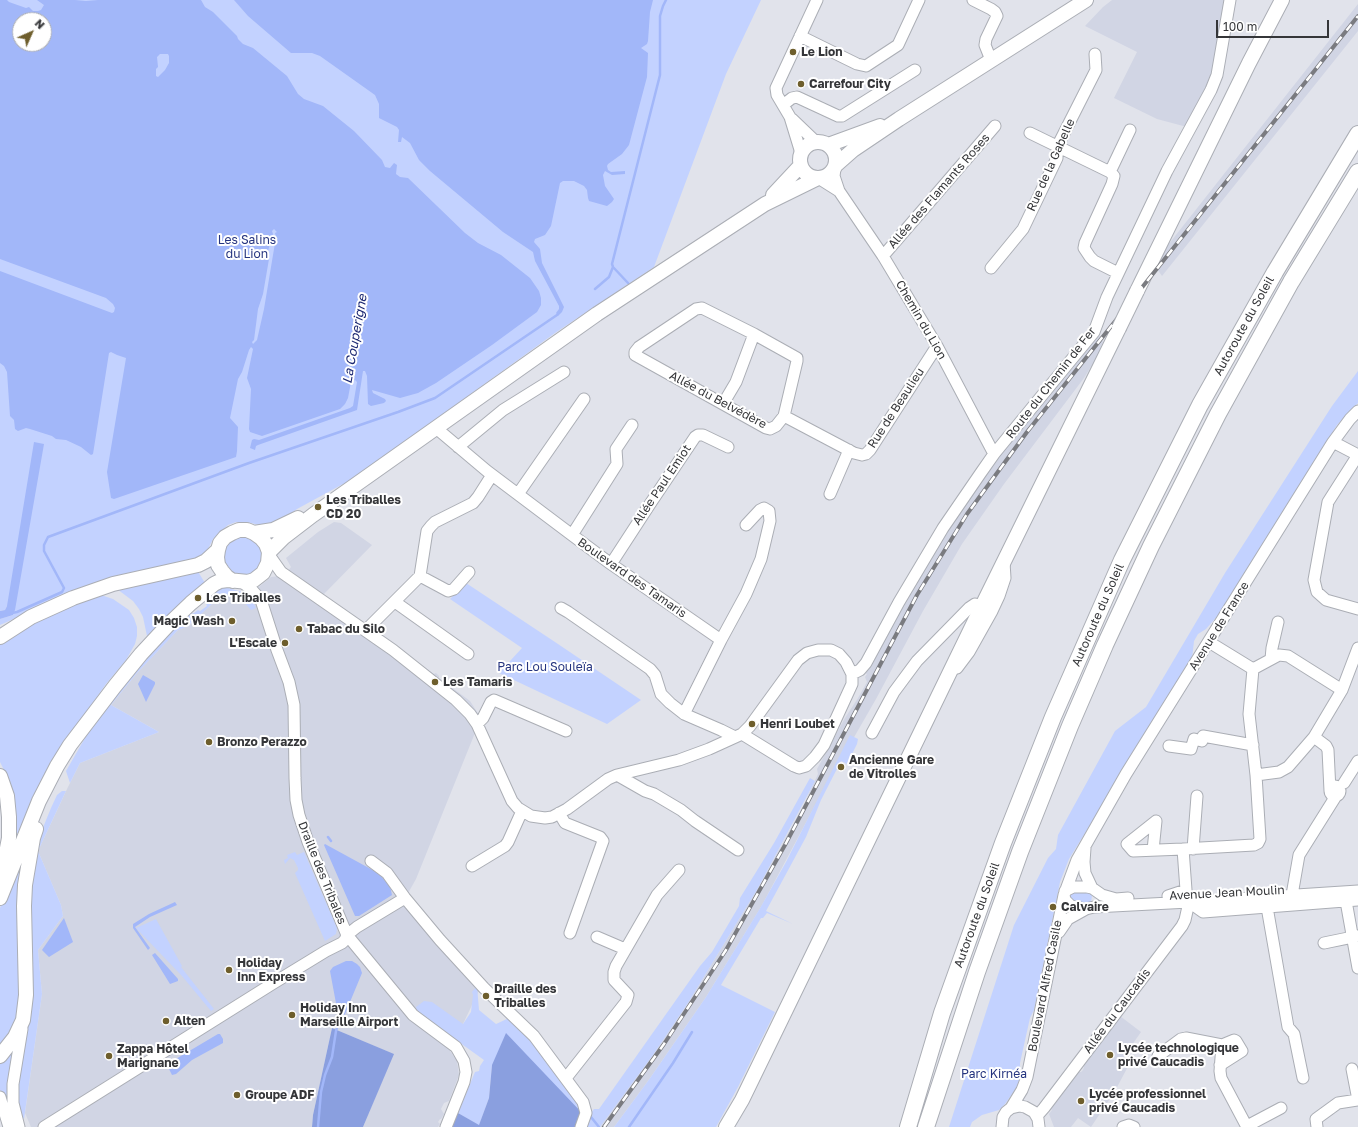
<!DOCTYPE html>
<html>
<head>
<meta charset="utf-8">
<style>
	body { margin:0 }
	#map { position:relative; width:1358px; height:1127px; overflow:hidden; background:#e1e3eb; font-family:"Golos Text",sans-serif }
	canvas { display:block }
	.north { position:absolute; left:12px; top:12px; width:40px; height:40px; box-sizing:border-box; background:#fff; border:1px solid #aeafb0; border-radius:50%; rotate:45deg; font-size:11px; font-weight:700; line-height:16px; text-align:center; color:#353639 }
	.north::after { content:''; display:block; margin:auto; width:14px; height:18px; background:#6e5e2c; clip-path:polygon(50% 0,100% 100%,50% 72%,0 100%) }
	.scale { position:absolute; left:1216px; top:20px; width:113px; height:18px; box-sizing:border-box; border:2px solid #353639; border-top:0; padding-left:5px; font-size:12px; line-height:14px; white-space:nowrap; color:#353639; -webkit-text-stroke:3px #fff; paint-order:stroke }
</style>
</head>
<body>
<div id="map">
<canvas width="1358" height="1127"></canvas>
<div class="north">N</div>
<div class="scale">100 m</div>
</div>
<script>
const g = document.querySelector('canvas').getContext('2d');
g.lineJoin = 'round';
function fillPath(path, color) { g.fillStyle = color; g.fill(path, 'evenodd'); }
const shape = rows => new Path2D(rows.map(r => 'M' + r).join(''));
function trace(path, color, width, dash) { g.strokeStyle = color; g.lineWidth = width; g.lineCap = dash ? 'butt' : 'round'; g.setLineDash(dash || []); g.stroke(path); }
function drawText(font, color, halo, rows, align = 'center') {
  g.font = font + ' "Golos Text",sans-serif'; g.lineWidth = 4; g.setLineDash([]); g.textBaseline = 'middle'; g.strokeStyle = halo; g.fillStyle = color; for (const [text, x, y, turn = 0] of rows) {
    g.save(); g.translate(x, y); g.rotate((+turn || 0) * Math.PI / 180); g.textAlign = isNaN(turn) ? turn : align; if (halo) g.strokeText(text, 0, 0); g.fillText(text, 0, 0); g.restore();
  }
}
fillPath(shape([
	[1112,0,1227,0,1211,81,1187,127,1157,119,1114,98,1137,52,1085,26,1103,7],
	[1358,4,1358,31,1162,276,1157,269,1155,268,1168,245],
	[1099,335,1103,342,1097,357,1084,378,1004,484,962,544,923,611,876,699,818,800,761,907,706,997,648,1081,614,1127,600,1127,653,1055,688,1003,758,888,804,804,818,774,817,769,845,718,858,698,867,682,865,677,867,674,865,673,907,593,982,478,1061,379,1064,379],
	[334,522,341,523,372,545,323,595,434,674,436,673,439,676,439,678,470,701,481,718,416,879,407,895,441,934,484,980,450,1051,457,1061,459,1075,449,1101,444,1103,441,1109,444,1114,441,1119,440,1119,438,1122,440,1124,438,1127,363,1127,393,1054,332,1028,313,1115,312,1127,31,1127,25,1113,42,994,38,950,63,916,61,905,38,851,68,787,80,763,159,732,111,705,137,673,178,630,191,624,194,620,213,603,224,596,228,594,233,595,243,600,271,577,279,576,282,579,291,567,286,558,318,532],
	[1120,1016,1141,1032,1127,1052,1133,1057,1115,1091,1091,1127,1078,1118,1071,1127,1054,1127,1049,1114,1052,1110,1049,1107,1077,1072,1081,1072,1083,1070,1084,1067,1083,1063]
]), '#d1d5e4');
fillPath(shape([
	[0,0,761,0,726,74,654,267,555,333,345,485,343,484,297,509,277,523,263,526,247,522,236,522,228,525,220,532,213,539,206,553,199,558,125,574,94,583,0,625,0,619,13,615,15,609,7,606,5,610,0,611],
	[20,20,44,20,44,44,20,44],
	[1358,371,1358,403,1337,425,1220,613,1206,629,1198,634,1194,641,1192,659,1069,859,1060,882,1034,1010,1030,1018,1020,1063,1020,1077,1017,1087,1005,1104,999,1110,982,1115,972,1122,970,1127,949,1127,1014,925,1048,858,1056,849,1058,835,1115,731,1146,707,1225,573,1332,406],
	'224 556a19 19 0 1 1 38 0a19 19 0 1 1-38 0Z',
	[197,570,205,583,180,604,147,636,143,617,139,609,133,601,117,589],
	[466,583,555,642,641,700,607,724,499,673,522,648,450,599],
	[220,588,228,588,246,593,251,598,256,608,251,610,243,601,233,595,228,594,224,596,213,603,188,626,178,630,137,673,111,705,159,732,80,763,70,783,66,771,89,731,128,677,185,616,194,613,198,610,200,611,207,606,206,604,212,594],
	[94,596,104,596,113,599,129,610,134,618,137,627,137,636,135,644,126,660,106,684,73,731,21,834,17,833,14,796,9,780,0,762,0,643,22,629],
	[850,735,858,739,857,744,847,764,841,761,821,800,806,837,766,911,793,924,767,913,763,918,761,918,721,985,775,1012,738,1087,716,1127,614,1127,648,1081,706,997,759,910,786,862],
	[810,778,815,781,758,888,688,1003,653,1055,600,1127,582,1127,587,1118,594,1109,599,1109,700,966,712,952,739,906,740,898,774,843],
	[62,791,66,791,38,851,61,905,63,916,38,950,42,994,24,1119,21,1114,16,1094,31,868,42,830,51,808,57,795],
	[295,852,297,855,304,852,337,928,336,934,325,941,295,873,298,870,298,868,294,860,290,858,285,864,284,860,288,858,287,855],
	[17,868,19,868,23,975,18,1022,0,1050,0,908],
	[1073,892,1087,892,1090,893,1092,896,1091,902,1086,904,1071,901,1070,896],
	[156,919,182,966,181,967,214,1009,211,1011,182,976,136,928],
	[477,986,479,1010,496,1024,509,1018,527,1033,573,1093,583,1114,492,1065,489,1098,479,1126,458,1113,475,1072,479,1071,480,1066,484,1060,417,1012,416,1007,424,1001,432,1002,463,1024,471,1012,473,995,472,992],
	[14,1046,10,1106,0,1090,0,1060]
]), '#c3d2ff');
fillPath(shape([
	[332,1028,394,1054,363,1127,312,1127,313,1115],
	[506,1033,583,1114,578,1127,452,1127,458,1113,479,1125,489,1098,492,1065]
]), '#8a9fdf');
fillPath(shape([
	[0,0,7,0,9,2,26,8,29,7,33,11,38,11,41,10,44,5,37,0,75,0,86,1,98,0,201,0,205,7,213,12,237,36,238,39,243,44,253,48,287,76,298,94,304,99,323,106,354,131,382,160,385,167,390,168,394,163,397,165,396,174,400,177,408,178,465,233,478,243,501,255,530,278,539,291,541,298,541,305,537,312,492,345,436,383,418,393,400,398,372,390,373,393,385,399,386,401,384,403,371,406,368,404,367,376,365,371,363,371,357,410,258,445,256,446,255,450,250,448,252,440,254,439,259,440,350,408,353,406,357,382,355,380,351,382,348,398,345,404,340,409,262,436,250,432,249,429,251,389,247,378,253,349,251,347,249,350,242,372,238,379,230,418,238,427,237,451,236,457,114,499,111,498,107,472,126,358,117,355,111,352,109,353,93,454,91,455,81,447,66,440,56,439,52,436,30,429,26,428,18,431,15,429,14,420,10,416,7,372,4,366,0,363,0,271,112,313,114,312,115,308,113,304,106,298,0,259],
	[20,20,44,20,44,44,20,44],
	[160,54,168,54,169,56,169,63,165,70,158,77,156,76,156,69,158,67,157,57],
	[274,229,277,232,275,233,276,237,264,309,257,340,253,344,252,342,254,340,258,309,263,294,269,259,267,254,273,234,272,231],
	[234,0,653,0,650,12,648,41,647,44,641,48,648,53,647,77,629,145,622,154,608,164,607,166,608,170,611,172,625,171,625,174,612,175,605,171,603,175,605,186,614,199,612,202,607,206,589,201,588,198,587,190,584,186,574,181,563,181,560,183,551,226,545,235,535,239,534,242,540,249,542,263,564,307,562,312,558,316,556,313,559,309,559,306,535,261,533,252,503,232,430,171,419,160,410,143,402,137,401,142,398,142,399,130,397,127,379,118,379,104,375,95,320,56,312,53,291,53,248,16],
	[34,442,44,444,15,610,13,615,0,619,0,611,5,610,7,606],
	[143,675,155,682,155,684,146,702,138,684],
	[325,844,378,873,390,886,392,895,359,916,355,916,324,845],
	[175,902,177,905,150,917,135,927,150,948,148,950,133,928,133,924,149,914],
	[64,918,73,942,49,957,42,950],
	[155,953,178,979,178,981,170,984,152,955],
	[346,961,352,961,357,964,360,967,362,973,345,1014,341,1018,338,1014,330,971,333,967],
	[218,1034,220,1034,223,1039,223,1043,192,1060,176,1074,172,1075,168,1067,169,1063]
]), '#a2b7f9');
trace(shape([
	[628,283,613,267,612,264,660,75,660,16,663,6,666,0],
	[595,289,609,277,613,267],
	[12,613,17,612,62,592,64,588,44,551,44,545,48,537,249,463,398,412,435,398,557,315],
	[328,837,331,841],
	[591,1117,599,1127],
	[318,1127,321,1092,325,1075,332,1057,336,1031,341,1015],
	[629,1127,673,1063,692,1032]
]), '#a2b7f9', 2.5);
const minor = shape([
	[973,0,991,9,995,12,997,16,986,39,985,45,991,60],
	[800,36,857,64,866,66,898,45,919,0],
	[783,105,792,98,797,97,838,116,842,116,915,70],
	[792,119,816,142],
	[1030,133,1110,172,1114,176,1112,184,1085,243,1084,248,1090,257,1094,261,1118,273],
	[801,153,790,117,777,95,776,88,817,0],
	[1110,172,1130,130],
	[820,179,839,191,834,176,835,169],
	[839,191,883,256,937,346,994,454],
	[883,256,995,126],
	[991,268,1023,229,1057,158,1057,147,1096,70,1095,54],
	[702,308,754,334,797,358,797,361,784,416,776,426,770,429,766,428,635,355,635,352,639,347,696,309,702,308],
	[723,404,736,382,754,334],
	[784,416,854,453,862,455,866,454,870,450,937,346],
	[436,428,487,471,572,535,611,564,721,640,684,714,721,730,735,737],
	[1333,442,1358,455],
	[458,447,503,410,564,372],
	[1358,455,1328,502,1314,580,1317,592,1326,600,1358,609],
	[518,494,584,399],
	[830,494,849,450],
	[572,535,617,464,616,449,632,425],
	[269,555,281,572,393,650,456,700,470,714,477,724,512,801,518,808,531,816,545,818,552,817,567,809,608,779,617,775,679,760,709,749,742,734,750,726,798,660,807,653,818,650,831,650,839,654,846,662,852,674,852,684,824,745,815,757,806,766,799,768,794,766,742,734],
	[611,564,650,504,695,437,698,435,703,435,728,447],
	[420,576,448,591,454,589,469,572],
	[242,582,252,590,261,600,277,650,289,682,294,705,295,778,296,800,299,815,308,842,347,935,413,1015,456,1047,464,1061,466,1072,464,1082,446,1127],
	[395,602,468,654],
	[561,608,568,612,650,669,655,675,661,694,670,703,684,714],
	[366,630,420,576,427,531,431,526,435,522,473,503,478,497,492,475],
	[721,640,746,594,761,559,770,521,769,511,764,508,760,510,746,525],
	[1209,642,1253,669,1279,655,1288,656,1342,690],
	[1271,659,1272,648,1278,622],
	[957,668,969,652,992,611,999,596,1005,578,1004,562],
	[852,674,860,670,866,663,899,602,943,528,980,474,994,454,1094,332,1107,297,1167,171,1211,90,1217,75,1230,0],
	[477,724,483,718,491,702,494,700,566,731],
	[872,733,894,692,917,661,969,608,975,604,982,606],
	[1314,737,1326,746,1328,750,1330,791],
	[1169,746,1191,749,1194,739,1202,741,1203,736,1253,745],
	[617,775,645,791,654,794,681,810,695,821,738,850],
	[1256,775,1279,772,1288,767,1314,737,1342,690,1358,648],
	[1344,783,1358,761],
	'1330 791a5 5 0 1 1 10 0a5 5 0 1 1-10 0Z',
	[559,813,565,823,600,837,603,841,570,933],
	[1085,848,1084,862,1085,873,1092,888],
	[1193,849,1197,796],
	[1153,850,1156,821,1127,844,1133,851,1183,849,1254,845,1258,843,1260,839,1256,775,1249,714,1253,669],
	[371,861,387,873,405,898,440,940,484,988,534,1036,583,1102,586,1113,581,1127],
	[472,866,505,846,508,842,522,811],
	[1065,891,1073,887,1087,887,1092,888,1102,895,1116,899,1128,898],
	[1064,895,1065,900,1071,906,1086,909,1094,907,1189,902,1358,891],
	[1292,895,1299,855,1336,796],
	[1168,896,1186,890,1183,849],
	[1346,901,1358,968],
	[1189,902,1203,912,1358,900],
	[1267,907,1288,1027,1294,1034,1303,1078],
	[1059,932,1068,919,1086,909],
	[597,937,625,949],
	[1324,943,1358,936],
	[1158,1056,1181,1039,1186,1038,1222,1045,1220,1071,1221,1078,1247,1127],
	[1220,1065,1242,1051,1236,1041,1234,1040,1222,1045],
	[1352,1069,1358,1100],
	[566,1078,626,1002,628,995,614,980,614,972,616,966,657,895,679,870],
	[0,1097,9,1127],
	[1011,1108,1022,1090,1027,1077,1064,895,1077,860,1126,774,1333,442,1350,419,1358,411],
	[1037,1116,1044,1108,1182,926,1185,920,1189,902],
	[1247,1126,1281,1108],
	[19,1127,13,1103,13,1084,22,1029],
	[44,1127,272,984,326,951,342,943,345,940,347,935,357,927,405,898],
	[1002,1127,1003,1117,1006,1112,1011,1108,1020,1106,1025,1107,1034,1112,1038,1119,1039,1127],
	[1123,1127,1129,1125,1134,1127],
	[1317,1127,1316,1119,1338,1103,1358,1100]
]);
const major = shape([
	'800 160a18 18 0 1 1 36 0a18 18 0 1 1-36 0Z',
	[828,145,880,126],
	[836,165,853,150,899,119,1086,0],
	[773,195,801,165],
	[1137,291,1249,63,1282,0],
	[254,533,273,530,298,518],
	[269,552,283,538,313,515,597,314,765,204,816,179],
	[0,637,31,617,73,598,113,584,198,565,206,561,218,550],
	[0,776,7,796,9,817,9,838,2,874],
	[0,898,39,801,57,766,70,745,115,686,141,654,168,625,191,603,214,584,220,581,228,580,248,582,254,580,263,573,268,563,269,552,266,544,261,538,254,533,247,530,239,530,232,533,225,537,220,543,218,550,217,557,218,565,222,571,227,577,233,581],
	[0,1056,15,1037,23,1020,26,995,24,906,25,885,33,838,36,829],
	[726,1127,742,1100,982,606,1119,328]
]);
const highway = shape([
	[908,1127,942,1013,1003,843,1053,717,1122,560,1200,405,1275,272,1358,134],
	[926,1127,977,972,1020,852,1070,726,1105,645,1151,546,1218,414,1291,282,1358,172]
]);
trace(minor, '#abaeb5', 13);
trace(major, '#abaeb5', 16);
trace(highway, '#abaeb5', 18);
trace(minor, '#fff', 11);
trace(major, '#fff', 14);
trace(highway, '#fff', 16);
const rail = shape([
	[604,1127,664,1044,726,950,785,845,917,595,967,514,1027,432,1358,16]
]);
trace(rail, '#7a7b80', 4);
trace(rail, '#fff', 2.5, [8]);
const majorBridge = shape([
	[1119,328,1137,291]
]);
trace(majorBridge, '#abaeb5', 16, []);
trace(majorBridge, '#fff', 14);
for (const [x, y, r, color] of [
	[793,52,4,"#6e5e2c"],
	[801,84,4,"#6e5e2c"],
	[318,507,4,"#6e5e2c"],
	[198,598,4,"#6e5e2c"],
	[232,621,4,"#6e5e2c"],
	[299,629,4,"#6e5e2c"],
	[285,643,4,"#6e5e2c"],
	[435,682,4,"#6e5e2c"],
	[752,724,4,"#6e5e2c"],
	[209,742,4,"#6e5e2c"],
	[841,767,4,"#6e5e2c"],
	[1053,907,4,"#6e5e2c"],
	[229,970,4,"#6e5e2c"],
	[486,996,4,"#6e5e2c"],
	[292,1015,4,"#6e5e2c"],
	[166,1021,4,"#6e5e2c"],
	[1110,1055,4,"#6e5e2c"],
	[109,1056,4,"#6e5e2c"],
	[237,1095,4,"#6e5e2c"],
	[1081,1101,4,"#6e5e2c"]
]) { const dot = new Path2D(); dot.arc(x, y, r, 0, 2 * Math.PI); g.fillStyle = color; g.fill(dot); trace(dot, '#fff', 1.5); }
drawText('bold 12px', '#353639', '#fff', [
	["Le Lion",801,52],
	["Carrefour City",809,84],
	["Les Triballes",326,500],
	["CD 20",326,514],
	["Les Triballes",206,598],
	["Magic Wash",224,621,"right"],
	["Tabac du Silo",307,629],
	["L'Escale",277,643,"right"],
	["Les Tamaris",443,682],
	["Henri Loubet",760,724],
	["Bronzo Perazzo",217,742],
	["Ancienne Gare",849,760],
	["de Vitrolles",849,774],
	["Calvaire",1061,907],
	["Holiday",237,963],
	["Inn Express",237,977],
	["Draille des",494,989],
	["Triballes",494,1003],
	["Holiday Inn",300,1008],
	["Marseille Airport",300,1022],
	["Alten",174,1021],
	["Lycée technologique",1118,1048],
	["privé Caucadis",1118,1062],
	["Zappa Hôtel",117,1049],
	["Marignane",117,1063],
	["Lycée professionnel",1089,1094],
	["privé Caucadis",1089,1108],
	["Groupe ADF",245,1095]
], 'left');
drawText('12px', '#353639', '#fff', [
	["Rue de la Gabelle",1051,165,-66],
	["Allée des Flamants Roses",939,191,-49],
	["Chemin du Lion",921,320,60],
	["Autoroute du Soleil",1244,326,-61],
	["Route du Chemin de Fer",1051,383,-52],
	["Allée du Belvédère",718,400,28],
	["Rue de Beaulieu",896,408,-57],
	["Allée Paul Emiot",662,485,-56],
	["Boulevard des Tamaris",632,578,35],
	["Autoroute du Soleil",1098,615,-66],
	["Avenue de France",1219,626,-58],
	["Draille des Tribales",322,873,68],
	["Avenue Jean Moulin",1227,893,-3],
	["Autoroute du Soleil",977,915,-70],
	["Boulevard Alfred Casile",1045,986,-79],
	["Allée du Caucadis",1117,1011,-53]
]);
drawText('12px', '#25347f', '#fff', [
	["Les Salins",247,240],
	["du Lion",247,254],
	["Parc Lou Souleïa",545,667],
	["Parc Kirnéa",994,1074]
]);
drawText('italic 13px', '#1d2973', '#fff', [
	["La Couperigne",355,339,-80]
]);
</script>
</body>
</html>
